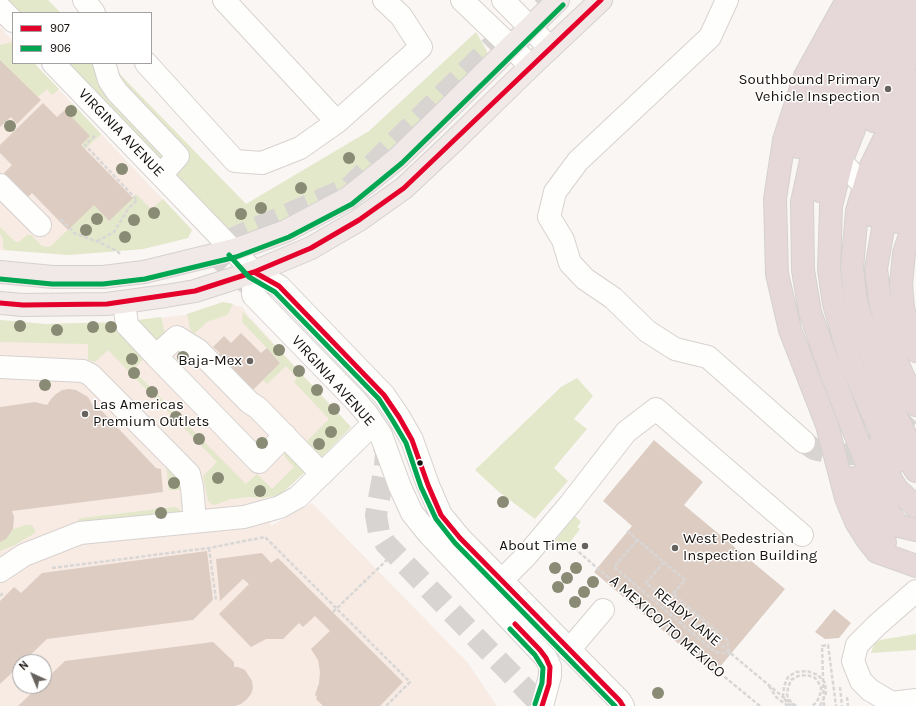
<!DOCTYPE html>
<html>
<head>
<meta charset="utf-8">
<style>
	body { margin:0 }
	#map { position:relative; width:916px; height:706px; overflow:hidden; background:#faf6f4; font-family:Karla,sans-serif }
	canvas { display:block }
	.legend { position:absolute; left:12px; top:12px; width:140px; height:52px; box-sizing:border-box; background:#fff; border:1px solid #a3a09f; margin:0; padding:5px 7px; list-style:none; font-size:12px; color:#18120e }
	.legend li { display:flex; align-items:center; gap:8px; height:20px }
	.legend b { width:20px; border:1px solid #a3a09f }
	.north { position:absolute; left:12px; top:654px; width:40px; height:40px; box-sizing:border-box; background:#fff; border:1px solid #a3a09f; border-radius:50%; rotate:316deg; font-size:11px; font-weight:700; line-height:16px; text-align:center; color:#18120e }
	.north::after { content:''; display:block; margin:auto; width:14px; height:18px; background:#67625e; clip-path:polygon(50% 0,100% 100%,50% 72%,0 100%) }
</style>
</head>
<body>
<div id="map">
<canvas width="916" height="706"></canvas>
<ul class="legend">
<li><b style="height:5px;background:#e4002b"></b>907</li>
<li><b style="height:5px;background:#00a651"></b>906</li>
</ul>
<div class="north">N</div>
</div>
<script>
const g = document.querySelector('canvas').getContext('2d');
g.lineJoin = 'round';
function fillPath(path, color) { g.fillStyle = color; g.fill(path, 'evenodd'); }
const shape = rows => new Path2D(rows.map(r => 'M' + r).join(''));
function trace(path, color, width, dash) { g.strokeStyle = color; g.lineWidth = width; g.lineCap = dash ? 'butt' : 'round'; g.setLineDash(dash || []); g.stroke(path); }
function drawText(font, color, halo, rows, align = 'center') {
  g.font = font + ' Karla,sans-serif'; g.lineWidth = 3; g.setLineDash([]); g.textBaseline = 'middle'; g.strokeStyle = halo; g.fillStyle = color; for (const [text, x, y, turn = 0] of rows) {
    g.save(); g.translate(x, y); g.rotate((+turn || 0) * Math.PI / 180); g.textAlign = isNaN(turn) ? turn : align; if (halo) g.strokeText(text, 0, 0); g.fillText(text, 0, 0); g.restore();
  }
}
fillPath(shape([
	[0,27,13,41,13,63,34,63,192,230,188,238,143,249,69,255,0,250],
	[223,302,243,307,246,313,351,427,322,457,280,495,264,498,271,526,312,503,468,663,497,706,0,706,0,320,45,324,122,322,185,315],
	[20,662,44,662,44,686,20,686]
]), '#f7ebe4');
fillPath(shape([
	[7,0,48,0,61,13,19,13],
	[476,32,487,51,488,62,365,175,299,217,239,237,231,231,68,63,109,63,246,204,369,131],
	[13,42,13,63,34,63,59,89,52,95,47,89,38,97,0,60,0,45],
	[72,103,101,134,85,149,81,145,90,136,65,110],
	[136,194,150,208,153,208,163,199,192,230,188,238,143,249,69,255,5,250,3,246,3,239,0,233,0,227,14,241,19,242,27,235,31,235,42,246,47,247,51,246,94,205,109,221],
	[223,302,233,304,227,315,207,322,194,334,190,329,187,314],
	[243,312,351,427,322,457,307,441,329,419,294,382,297,378,286,366,267,384,263,380,280,362,242,322],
	[161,317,165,334,158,342,149,333,133,348,142,358,142,360,133,370,246,484,257,474,272,489,294,467,285,457,284,454,288,452,306,471,280,495,264,498,250,497,231,499,215,505,211,504,208,501,203,476,217,462,108,350,95,362,91,361,88,359,88,344,0,342,0,320,45,324,122,322],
	[577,378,593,396,574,419,587,429,554,468,568,481,535,519,499,492,475,470,561,387],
	[166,465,184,484,184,487,181,490,169,490],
	[175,507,180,509,181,512,77,525,78,520,81,518],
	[575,516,581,522,577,527,580,529,564,550,555,541],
	[26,525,32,525,35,530,35,533,15,545,0,551,0,542,6,538,13,529],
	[916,634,916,650,871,653,874,644,880,640]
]), '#e3e8ca');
fillPath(shape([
	[0,60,41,100,17,124,11,117,0,127],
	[43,103,57,117,65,110,90,136,81,145,133,198,109,221,94,205,68,230,32,193,27,198,4,173,12,165,0,153,0,145],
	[241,333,261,353,267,348,280,363,252,391,218,355,220,353,213,347,224,336,231,343],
	[69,389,76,390,88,397,94,408,99,408,156,468,161,469,163,492,12,511,14,517,13,529,6,539,0,542,0,407,35,402,47,405,51,399,56,394,62,390],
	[654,440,703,482,684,505,785,589,714,674,594,572,632,526,603,501],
	[207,551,213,600,193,620,47,639,23,662,20,662,20,665,0,684,0,601,14,587,21,593,42,573],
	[262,553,271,563,278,558,403,682,380,706,323,706,316,699,317,697,315,695,319,683,320,672,318,660,311,649,330,631,315,616,303,627,299,623,283,639,266,639,251,647,219,614,249,584,243,579,220,601,216,559],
	[834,609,851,623,839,638,825,639,815,632],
	[213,642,234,662,234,667,238,667,245,670,252,681,253,688,251,694,247,699,241,704,235,706,18,706,39,686,44,686,44,681,65,661]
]), '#ddccc2');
trace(shape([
	[251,288,250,286,216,255,236,237,350,187,509,29,544,0],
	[804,442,814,449,838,455,854,454,877,442,898,426,916,408],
	[383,445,386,452,385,466,376,515,379,533,386,544,542,706]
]), '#d8d4d2', 22, [22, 11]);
const minor = shape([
	[84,0,94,13],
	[224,0,337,122],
	[462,0,531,66],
	[503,0,550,48],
	[727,0,710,37,578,161,555,192,549,217,563,240,570,263,585,279,613,298,647,331,675,349,708,357,804,442],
	[0,8,13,21],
	[53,63,254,272,279,286,384,395,399,417,412,440,428,485,441,515,460,538,620,701,623,706],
	[104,63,109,80,117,92,178,156,161,175],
	[146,63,235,161,262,163,300,148,337,122,421,47,401,16,384,0],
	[831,151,876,198],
	[0,185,40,225],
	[254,272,253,295,356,401,367,414,381,435,400,487,412,513,428,533,546,658,550,667,550,676,542,706],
	[124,302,127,325,156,356],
	[0,367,83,371,91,375,189,474,192,487,195,521],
	[285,435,259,462,156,356,177,337,198,350,249,402,258,408,322,474],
	[0,571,24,555,80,533,244,517,280,507,298,497,373,424],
	[502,580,526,556,570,504,626,432,656,409,802,535],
	[569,650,603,610],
	[892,703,870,690,861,681,853,661,857,645,877,625,916,591],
	[888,706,892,703,916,700]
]);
const major = shape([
	[0,272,53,277,103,277,144,272,234,250,286,231,348,198,398,158,445,112,558,0],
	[0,303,23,305,107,304,166,296,195,291,254,272,311,248,359,220,404,188,454,141,531,66,601,0]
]);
const highway = shape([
	[847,0,805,76,784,140,775,199,777,274,790,330,827,425,846,498,856,522,866,538,877,552,916,566],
	[886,0,836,92,814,147,802,202,803,270,810,312,832,375,875,485,892,518,899,526,916,530],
	[874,121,878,111,916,45],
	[798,147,821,82,867,0],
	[916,147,885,217,876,269,880,301,892,351,916,405],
	[820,191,828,152,851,94,905,0],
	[870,215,885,174,916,113],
	[916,217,904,253,901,284,903,308,912,343,916,351],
	[898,222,916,183],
	[894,437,916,471],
	[913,448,909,442,899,422,873,358,856,302,852,268,857,211,870,168,893,121,916,81],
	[875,449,883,467,897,489,916,507],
	[894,463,852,366,834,304,829,270,831,206,843,157,864,104,916,13],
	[855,478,861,494,879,535,885,542]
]);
trace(minor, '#d7d2cf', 24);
trace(major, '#d4d1d0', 24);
trace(highway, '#d4d1d0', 24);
trace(shape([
	[95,136,85,145,137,200,128,209,114,232,96,242],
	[61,219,74,233,101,243,117,251,120,254],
	[627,531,685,580,673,594,727,640,730,654],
	[637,540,614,567,715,652,730,654],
	[209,548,216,600],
	[574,548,721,674,760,706],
	[664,562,646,583,794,706],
	[52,568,209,548,265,537,410,682,386,706],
	[0,596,4,592],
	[333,612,394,553],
	[769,686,776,697,788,706],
	[840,687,842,706],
	[847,697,848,706],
	[796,706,790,701,787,695,788,688,791,680,798,676,807,675,815,678,821,686,821,692,817,702,812,706],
	[824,706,822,646,828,645,836,706]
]), '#d9d7d6', 2.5, [4, 2]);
trace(minor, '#fefefd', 22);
trace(major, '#f1e8e8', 22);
trace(highway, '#e6d8d9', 22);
trace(shape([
	[791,706,787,703,783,696,784,686,788,677,796,672,807,671,818,675,825,683,826,693,820,706]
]), '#d9d7d6', 2.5, [4, 2]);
trace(shape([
	[254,272,279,286,384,395,399,417,412,440,428,485,441,515,460,538,620,701,623,706],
	[0,303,23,305,107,304,195,291,254,272,311,248,359,220,404,188,601,0],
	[515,624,540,650,546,658,550,667,549,684,542,706]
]), '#e4002b', 5);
trace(shape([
	[229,255,249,277,275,292,379,399,393,421,406,443,421,487,436,519,455,543,615,706],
	[0,279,52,284,103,284,145,279,236,257,289,237,352,204,402,163,563,5],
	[510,629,535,655,543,668,542,683,535,704]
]), '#00a651', 5);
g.fillStyle = '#8a8b75';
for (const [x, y] of [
	[71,111],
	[10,126],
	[349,158],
	[122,169],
	[301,188],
	[261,208],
	[154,213],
	[241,214],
	[97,219],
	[134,220],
	[86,230],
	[125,237],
	[20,326],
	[93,327],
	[111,327],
	[57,330],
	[279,350],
	[183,357],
	[132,359],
	[299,371],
	[134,373],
	[45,385],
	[317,390],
	[152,392],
	[334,409],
	[176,417],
	[331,432],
	[199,439],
	[262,443],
	[319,444],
	[218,478],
	[174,483],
	[260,491],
	[503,502],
	[161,513],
	[555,568],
	[576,568],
	[567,578],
	[593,582],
	[558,587],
	[584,592],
	[575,602],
	[658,693]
]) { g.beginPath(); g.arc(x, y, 6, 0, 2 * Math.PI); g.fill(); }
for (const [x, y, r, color] of [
	[888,89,4,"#67625e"],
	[250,361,4,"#67625e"],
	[85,414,4,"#67625e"],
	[420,463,3.5,"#18120e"],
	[585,546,4,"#67625e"],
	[675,548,4,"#67625e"]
]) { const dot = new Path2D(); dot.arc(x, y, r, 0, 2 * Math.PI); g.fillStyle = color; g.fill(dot); trace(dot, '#fff', 1.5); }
drawText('15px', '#18120e', '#fff', [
	["Southbound Primary",880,80],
	["Vehicle Inspection",880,97],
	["Baja-Mex",242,361],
	["Las Americas",93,405,"left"],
	["Premium Outlets",93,422,"left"],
	["West Pedestrian",683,539,"left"],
	["Inspection Building",683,556,"left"],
	["About Time",577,546]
], 'right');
drawText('15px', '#18120e', '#fff', [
	["VIRGINIA AVENUE",121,133,46],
	["VIRGINIA AVENUE",333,381,48],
	["READY LANE",687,617,40],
	["A MEXICO/TO MEXICO",667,627,41]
]);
</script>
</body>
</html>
